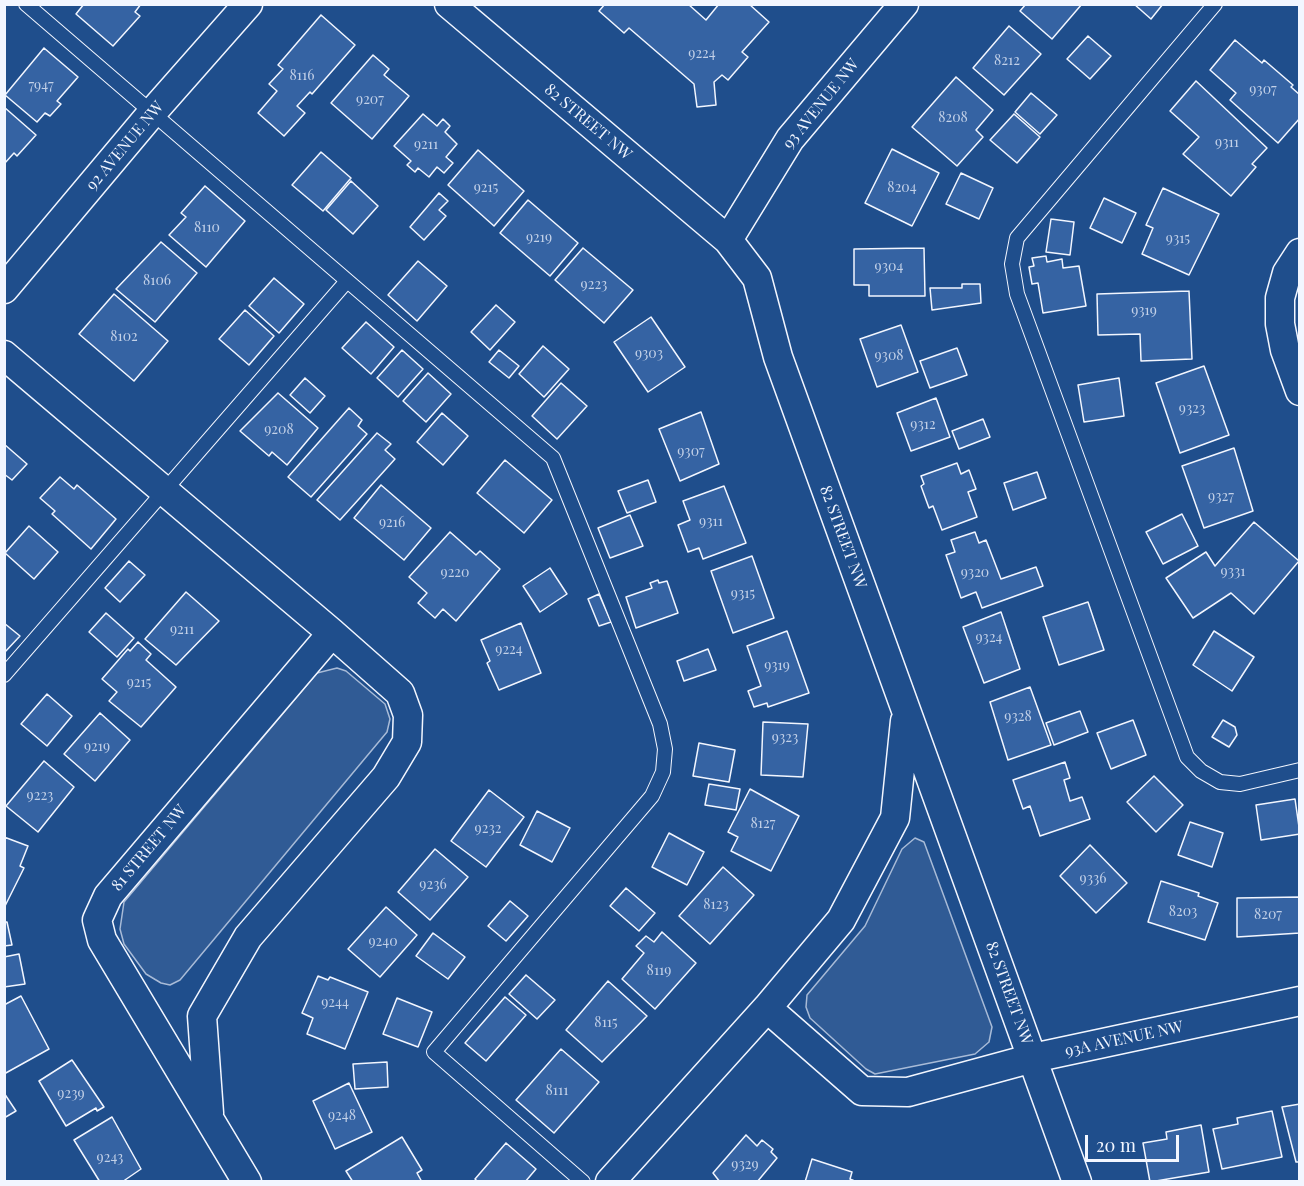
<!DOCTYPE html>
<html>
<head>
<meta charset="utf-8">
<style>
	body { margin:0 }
	#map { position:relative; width:1304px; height:1186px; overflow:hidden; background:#1f4e8c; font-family:"Playfair Display",serif }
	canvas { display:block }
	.frame { position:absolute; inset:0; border:6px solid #f2f6ff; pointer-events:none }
	.scale { position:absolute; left:1085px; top:1135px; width:94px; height:27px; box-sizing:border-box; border:3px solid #f2f6ff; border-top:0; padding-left:8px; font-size:18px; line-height:21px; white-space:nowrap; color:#f2f6ff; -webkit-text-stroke:4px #1f4e8c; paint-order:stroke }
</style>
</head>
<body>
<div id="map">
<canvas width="1304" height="1186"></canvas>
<div class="frame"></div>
<div class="scale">20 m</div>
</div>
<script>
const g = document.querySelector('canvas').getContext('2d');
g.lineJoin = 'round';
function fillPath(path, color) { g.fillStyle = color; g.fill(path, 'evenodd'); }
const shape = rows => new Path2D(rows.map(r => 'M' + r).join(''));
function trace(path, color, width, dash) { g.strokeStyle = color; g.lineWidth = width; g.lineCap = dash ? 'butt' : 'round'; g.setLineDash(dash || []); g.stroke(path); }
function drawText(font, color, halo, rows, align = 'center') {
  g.font = font + ' "Playfair Display",serif'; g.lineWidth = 4.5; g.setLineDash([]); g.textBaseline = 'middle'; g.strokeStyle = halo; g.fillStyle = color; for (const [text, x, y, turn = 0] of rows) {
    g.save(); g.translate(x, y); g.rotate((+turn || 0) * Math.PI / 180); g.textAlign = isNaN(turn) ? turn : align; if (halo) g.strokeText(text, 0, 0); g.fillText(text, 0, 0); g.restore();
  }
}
const built = shape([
	[337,668,346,671,385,704,390,719,387,732,180,980,170,985,161,983,146,974,124,944,120,929,124,902,317,673,337,668],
	[915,838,924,842,992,1027,989,1042,975,1054,875,1074,866,1069,810,1018,806,1007,807,995,865,926,902,849,915,838]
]);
fillPath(built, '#305b95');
trace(built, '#a8bbd7', 1.5);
const building = shape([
	[84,4,141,4,135,12,140,16,113,46,76,14,84,4],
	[605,4,688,4,706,20,719,4,749,4,769,22,742,52,748,57,728,80,722,75,714,82,716,105,697,107,694,84,629,28,624,33,599,11,605,4],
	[1026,4,1082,4,1052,39,1020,11,1026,4],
	[1134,4,1163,4,1151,19,1134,4],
	[321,15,355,45,312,94,310,92,297,106,305,113,284,136,258,113,277,91,269,84,283,69,278,65,321,15],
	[1009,26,1041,54,1004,95,973,68,1009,26],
	[1088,36,1111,56,1090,79,1067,59,1088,36],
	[1235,40,1262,63,1264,60,1293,85,1291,87,1300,95,1300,118,1278,143,1230,100,1236,93,1210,70,1235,40],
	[44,48,78,77,57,101,61,104,50,116,45,113,37,122,5,95,44,48],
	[373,55,389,69,384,75,409,96,372,139,331,103,373,55],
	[956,77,993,110,976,130,983,137,957,166,912,127,956,77],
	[1196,81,1267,148,1252,164,1256,167,1231,196,1183,154,1199,137,1170,111,1196,81],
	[1031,93,1057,115,1040,134,1015,112,1031,93],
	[4,107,36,135,17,156,14,153,4,164,4,107],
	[423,114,437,126,443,119,450,126,445,132,457,144,446,157,453,163,444,173,437,167,429,177,418,168,415,172,407,165,411,161,394,146,423,114],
	[1014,114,1040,137,1017,163,990,140,1014,114],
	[892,149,939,173,912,226,865,203,892,149],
	[478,150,524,191,494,226,448,185,478,150],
	[321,152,351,178,323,211,292,185,321,152],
	[961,173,993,188,979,219,946,204,961,173],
	[351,181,378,206,353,234,326,210,351,181],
	[205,186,245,221,206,267,169,235,186,217,181,213,205,186],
	[1163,188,1219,214,1189,275,1142,254,1153,228,1146,225,1163,188],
	[439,193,448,201,439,210,446,216,424,240,410,227,439,193],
	[1104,198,1136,213,1122,243,1090,228,1104,198],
	[528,200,578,243,550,276,500,233,528,200],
	[1051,219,1074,222,1070,255,1046,252,1051,219],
	[161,242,197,273,155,322,116,289,161,242],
	[583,248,633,290,604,323,555,280,583,248],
	[924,248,925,296,869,296,869,285,854,285,854,249,924,248],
	[1046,256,1047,262,1062,259,1063,268,1079,266,1086,306,1043,313,1038,283,1032,284,1029,267,1034,266,1032,258,1046,256],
	[418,261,447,286,417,321,388,295,418,261],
	[274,278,304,304,279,333,249,306,274,278],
	[962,284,980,284,981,303,932,310,930,288,962,288,962,284],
	[1189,291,1192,359,1141,361,1140,334,1098,335,1097,294,1189,291],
	[114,294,168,341,134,381,79,334,114,294],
	[496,305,515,322,490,350,471,332,496,305],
	[245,310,274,336,249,365,219,339,245,310],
	[651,317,685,367,648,392,614,342,651,317],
	[366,322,394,347,371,374,342,348,366,322],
	[901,325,918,372,877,387,860,339,901,325],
	[543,346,569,369,544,397,519,374,543,346],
	[957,348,967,375,930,388,920,361,957,348],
	[402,350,423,369,398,397,377,378,402,350],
	[499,350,519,366,509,378,489,362,499,350],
	[1204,366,1229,435,1180,453,1156,383,1204,366],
	[428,373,451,394,426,422,403,401,428,373],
	[305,378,325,396,310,413,290,395,305,378],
	[1119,378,1124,416,1084,422,1078,385,1119,378],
	[561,383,587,406,557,439,532,416,561,383],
	[278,393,318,428,287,465,272,452,269,456,240,431,278,393],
	[936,398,950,437,911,451,897,413,936,398],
	[349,408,362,420,358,426,367,434,311,497,288,477,349,408],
	[701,412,719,464,680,481,659,429,701,412],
	[442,413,468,436,443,465,417,442,442,413],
	[983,419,990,437,959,449,952,431,983,419],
	[377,433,391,444,385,450,395,459,340,520,317,500,377,433],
	[4,444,27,464,12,480,4,474,4,444],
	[1234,448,1253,511,1204,528,1182,466,1234,448],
	[505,460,552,500,524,533,477,493,505,460],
	[957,463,961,474,969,470,976,489,968,492,977,517,942,530,933,506,929,508,921,486,924,484,921,476,957,463],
	[1037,472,1046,498,1013,510,1004,483,1037,472],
	[60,477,74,489,77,485,116,519,91,549,52,514,55,511,40,498,60,477],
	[648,480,656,502,627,513,618,491,648,480],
	[381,485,431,528,404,560,354,518,381,485],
	[724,486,746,543,703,559,699,548,688,552,678,525,690,520,683,501,724,486],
	[1182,514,1198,546,1163,564,1146,532,1182,514],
	[630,515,643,546,610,558,598,528,630,515],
	[1254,522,1299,561,1254,614,1231,593,1193,618,1166,578,1206,552,1215,566,1254,522],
	[29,526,58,552,34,579,5,553,29,526],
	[450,532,476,555,480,551,500,569,456,621,443,609,435,618,418,603,427,593,409,577,450,532],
	[975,532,979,543,986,540,1001,579,1036,567,1043,586,982,608,976,592,961,598,946,555,955,552,951,540,975,532],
	[752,556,774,618,733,633,711,571,752,556],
	[129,561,145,575,120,602,105,588,129,561],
	[550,568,567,594,540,612,523,586,550,568],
	[658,580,659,583,667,581,678,613,636,628,626,597,652,588,650,583,658,580],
	[186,592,219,621,176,665,145,639,186,592],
	[599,594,611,622,599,626,588,599,599,594],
	[1088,602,1104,650,1059,665,1043,617,1088,602],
	[1001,612,1020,669,984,683,963,627,1001,612],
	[106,613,134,638,117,657,89,632,106,613],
	[4,623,20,636,4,653,4,623],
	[521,623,541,673,499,690,487,663,490,661,481,640,521,623],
	[787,631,809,693,768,707,767,703,754,707,748,691,761,686,747,646,787,631],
	[1214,631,1254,657,1232,691,1193,665,1214,631],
	[138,642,151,654,146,660,176,687,141,727,109,701,117,692,102,679,128,649,130,651,138,642],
	[708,649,716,670,684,681,677,661,708,649],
	[1030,687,1051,745,1008,760,990,702,1030,687],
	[47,694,72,716,47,746,21,724,47,694],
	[1080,711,1088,732,1054,745,1046,723,1080,711],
	[100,713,130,740,95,781,64,754,100,713],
	[1133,720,1146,755,1111,769,1097,733,1133,720],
	[1223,720,1235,727,1237,735,1229,747,1212,737,1223,720],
	[763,722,808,724,803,777,761,775,763,722],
	[699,743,735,750,729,782,693,776,699,743],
	[44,761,74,787,38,832,6,806,44,761],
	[1065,762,1070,778,1064,780,1070,801,1082,797,1090,819,1040,836,1030,806,1023,809,1013,780,1065,762],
	[1154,776,1183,805,1156,832,1127,802,1154,776],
	[709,784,740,789,736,810,705,805,709,784],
	[750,789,799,816,771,871,731,851,738,837,728,832,750,789],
	[489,790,524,817,486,867,451,841,489,790],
	[1295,799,1300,834,1261,840,1256,805,1295,799],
	[537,811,570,828,552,862,520,845,537,811],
	[1190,822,1223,833,1212,867,1178,855,1190,822],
	[669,833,704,852,687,885,652,867,669,833],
	[4,837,28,846,20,866,24,868,4,908,4,837],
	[1090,845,1127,883,1096,913,1060,876,1090,845],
	[435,849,468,877,430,920,398,892,435,849],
	[723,867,754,895,710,944,679,916,723,867],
	[1161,881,1199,893,1198,896,1218,903,1205,940,1148,922,1161,881],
	[626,888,655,913,639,931,610,906,626,888],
	[1300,897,1300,933,1237,937,1237,898,1300,897],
	[510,901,528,916,506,941,488,926,510,901],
	[386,907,417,935,380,977,348,949,386,907],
	[4,922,7,922,12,945,4,946,4,922],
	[662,932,696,963,655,1009,622,979,644,953,636,946,646,936,654,942,662,932],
	[433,933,465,957,448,979,416,956,433,933],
	[19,954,25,984,4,987,4,957,19,954],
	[526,975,555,1000,537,1019,509,994,526,975],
	[318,976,328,980,330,977,368,992,345,1049,307,1034,313,1018,302,1013,318,976],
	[608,981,647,1016,602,1062,566,1030,608,981],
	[21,996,49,1049,4,1074,4,1005,21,996],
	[505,997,526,1015,486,1061,465,1043,505,997],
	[397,998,432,1012,418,1047,383,1034,397,998],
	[561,1049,599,1082,554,1133,516,1100,561,1049],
	[72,1060,104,1107,97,1111,96,1108,66,1126,39,1081,72,1060],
	[387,1062,388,1087,355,1089,353,1064,387,1062],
	[349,1083,372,1132,335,1149,313,1101,349,1083],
	[4,1093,16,1111,4,1118,4,1093],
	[1300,1104,1300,1162,1296,1162,1282,1107,1300,1104],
	[1272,1111,1282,1157,1222,1169,1213,1129,1238,1124,1237,1118,1272,1111],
	[112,1117,141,1169,122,1182,100,1182,74,1140,112,1117],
	[1201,1125,1209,1172,1150,1182,1143,1143,1167,1139,1166,1132,1201,1125],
	[746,1135,757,1146,762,1140,773,1149,771,1152,777,1158,757,1182,720,1182,713,1173,746,1135],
	[402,1137,422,1170,417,1173,422,1182,353,1182,346,1171,402,1137],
	[506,1143,536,1169,525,1182,478,1182,475,1179,506,1143],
	[812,1159,852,1172,850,1179,857,1182,805,1182,812,1159]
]);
fillPath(building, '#3563a3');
trace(building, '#f2f6ff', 1.5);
const lane = shape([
	[26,4,553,458,660,724,665,749,663,772,652,796,434,1052,583,1182],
	[1215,4,1017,238,1012,264,1017,294,1187,757,1201,771,1220,782,1240,784,1300,770],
	[4,675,347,281]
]);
const street = shape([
	[449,4,728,240,757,278,778,357,1077,1182],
	[728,240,790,139,904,4],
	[1300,253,1287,273,1280,298,1280,324,1285,350,1300,391],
	[4,289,151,114,248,4],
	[4,355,332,633,108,896,97,920,102,940,247,1182],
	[767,1008,862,1091,908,1092,1033,1058,1300,1001],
	[209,1113,202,1016,248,937,386,777,407,742,408,715,400,693,332,633],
	[610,1182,767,1008,841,920,895,818,905,721]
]);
trace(lane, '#f2f6ff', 16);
trace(street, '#f2f6ff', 31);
trace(lane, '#1f4e8c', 14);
trace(street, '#1f4e8c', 28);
drawText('14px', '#c3d1e8', null, [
	["9224",702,54],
	["8212",1007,61],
	["8116",302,76],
	["7947",41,86],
	["9307",1263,90],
	["9207",370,100],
	["8208",953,118],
	["9311",1227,143],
	["9211",426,145],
	["9215",486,188],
	["8204",902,188],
	["8110",207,228],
	["9219",539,238],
	["9315",1178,239],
	["9304",889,267],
	["8106",157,281],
	["9223",594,285],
	["9319",1144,311],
	["8102",124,337],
	["9303",649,354],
	["9308",889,356],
	["9323",1192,409],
	["9312",923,425],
	["9208",279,430],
	["9307",691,452],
	["9327",1221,497],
	["9311",711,522],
	["9216",392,523],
	["9331",1233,572],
	["9220",455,573],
	["9320",975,573],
	["9315",743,594],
	["9211",182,630],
	["9324",989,638],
	["9224",509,650],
	["9319",777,666],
	["9215",139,683],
	["9328",1018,717],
	["9323",785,738],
	["9219",97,747],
	["9223",40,796],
	["8127",763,824],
	["9232",488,829],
	["9336",1093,879],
	["9236",433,885],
	["8123",716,905],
	["8203",1183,912],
	["8207",1268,915],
	["9240",383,942],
	["8119",659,971],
	["9244",335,1003],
	["8115",606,1023],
	["8111",557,1091],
	["9239",71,1094],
	["9248",342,1116],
	["9243",110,1158],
	["9329",745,1165]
]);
drawText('16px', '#f2f6ff', '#1f4e8c', [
	["93 AVENUE NW",821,104,-51],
	["82 STREET NW",588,122,40],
	["92 AVENUE NW",125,146,-50],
	["82 STREET NW",843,537,70],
	["81 STREET NW",149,848,-50],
	["82 STREET NW",1009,993,70],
	["93A AVENUE NW",1124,1039,-12]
]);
</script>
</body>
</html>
